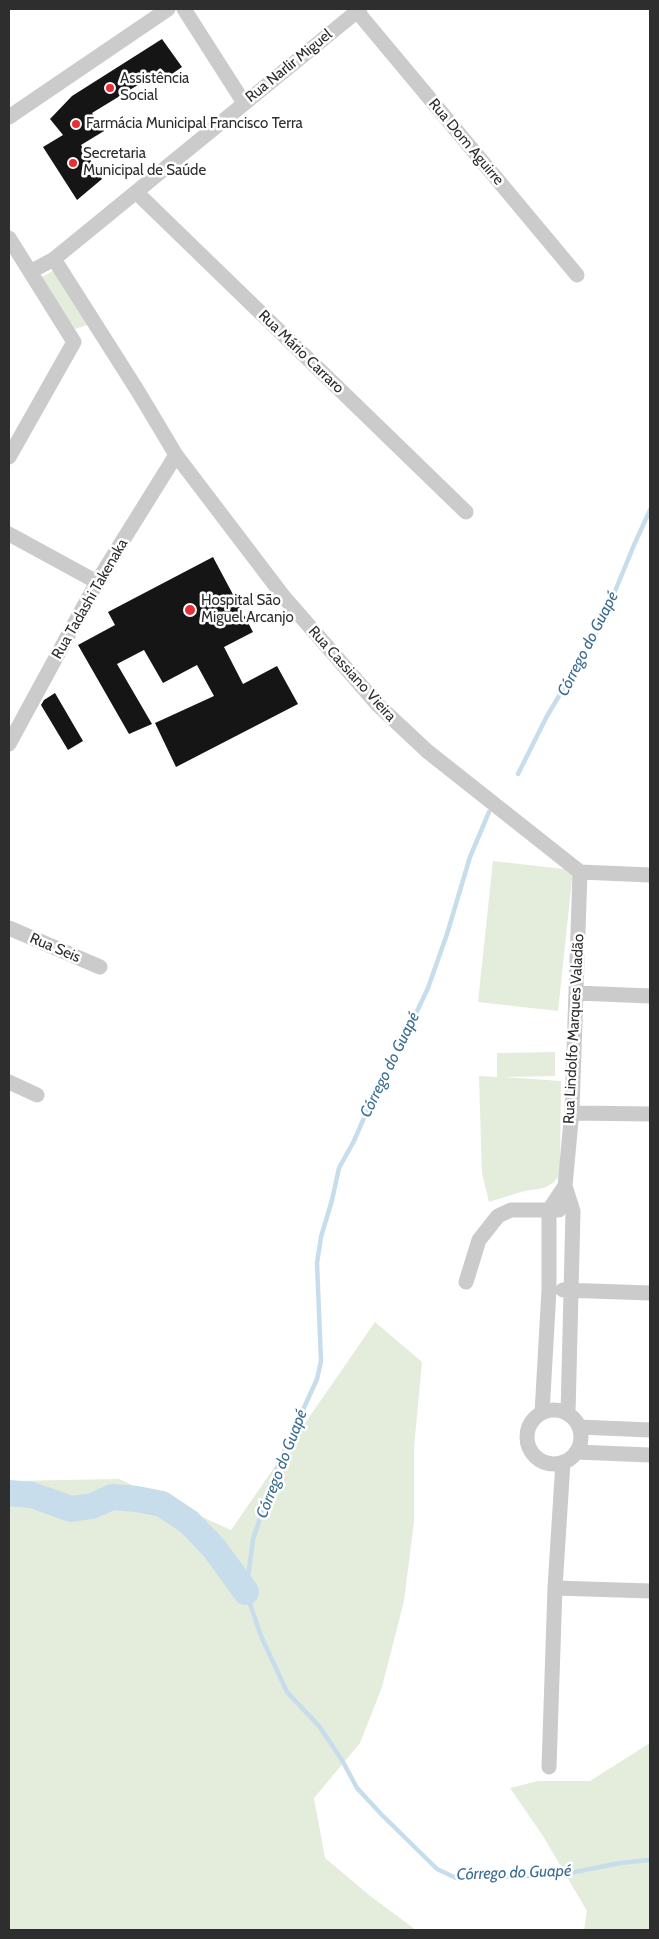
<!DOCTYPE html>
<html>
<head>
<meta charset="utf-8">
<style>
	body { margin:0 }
	#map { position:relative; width:659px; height:1939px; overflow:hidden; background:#fff; font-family:Cabin,sans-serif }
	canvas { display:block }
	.frame { position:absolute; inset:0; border:10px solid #2e2e2e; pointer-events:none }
</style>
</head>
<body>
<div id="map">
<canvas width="659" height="1939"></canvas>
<div class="frame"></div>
</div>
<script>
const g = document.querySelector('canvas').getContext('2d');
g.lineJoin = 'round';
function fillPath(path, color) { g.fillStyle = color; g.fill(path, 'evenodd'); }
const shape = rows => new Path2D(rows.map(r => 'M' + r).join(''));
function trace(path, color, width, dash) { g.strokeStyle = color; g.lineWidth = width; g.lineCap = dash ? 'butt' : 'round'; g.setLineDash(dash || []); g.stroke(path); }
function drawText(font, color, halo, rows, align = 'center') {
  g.font = font + ' Cabin,sans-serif'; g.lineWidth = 5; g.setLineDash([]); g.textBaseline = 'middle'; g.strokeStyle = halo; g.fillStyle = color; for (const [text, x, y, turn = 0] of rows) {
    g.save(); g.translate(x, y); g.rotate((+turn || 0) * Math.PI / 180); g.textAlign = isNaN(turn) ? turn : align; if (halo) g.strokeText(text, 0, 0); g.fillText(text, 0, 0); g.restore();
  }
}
fillPath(shape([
	[58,268,90,324,75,329,40,278],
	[493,861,573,870,558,1011,478,1002],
	[555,1052,555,1076,503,1077,561,1081,560,1167,558,1177,553,1183,544,1188,524,1191,489,1202,482,1173,479,1076,497,1077,497,1053],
	[375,1322,422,1362,414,1447,414,1522,404,1601,382,1687,360,1743,314,1798,325,1858,369,1895,416,1930,9,1930,9,1481,119,1479,231,1530],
	[650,1743,650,1930,584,1930,587,1911,543,1836,510,1788,538,1781,590,1781]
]), '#e4ecdc');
trace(shape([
	[518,774,547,716,586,651,604,618,634,545,650,510],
	[489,812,470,857,447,934,428,988,386,1077,367,1111,354,1141,339,1168,332,1200,321,1237,317,1263,321,1361,317,1379,278,1465,253,1539,246,1592,261,1636,287,1692,319,1726,342,1760,357,1788,382,1815,437,1869,456,1878,560,1875,620,1863,650,1860]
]), '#c7ddec', 4.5);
trace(shape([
	[9,1493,32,1495,71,1509,92,1506,112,1497,137,1499,162,1504,189,1522,214,1548,246,1592]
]), '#c7ddec', 26);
fillPath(shape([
	[162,39,182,67,156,85,151,77,92,113,104,131,81,145,102,179,77,200,43,147,63,135,50,119,72,96],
	[213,557,253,632,224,647,243,684,277,666,298,704,176,767,155,723,214,696,197,665,163,683,144,650,117,664,152,724,129,734,78,645,115,625,108,612],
	[55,693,83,741,68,750,41,705,44,700]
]), '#151515');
trace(shape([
	[184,9,244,103],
	[355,9,577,275],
	[9,117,168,9],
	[136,192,466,512],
	[9,238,74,342],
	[54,259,139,393,176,455,284,597,378,705,427,751,580,872],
	[30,272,54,259,360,9],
	[9,457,74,342],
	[9,534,97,582],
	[9,744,97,582,176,455],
	[580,872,650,875],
	[9,928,100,967],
	[577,993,650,996],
	[9,1082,37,1095],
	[572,1113,650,1114],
	[466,1282,479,1240,498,1216,511,1210,559,1210],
	[563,1290,650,1293],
	'527 1437a27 27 0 1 1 54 0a27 27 0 1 1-54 0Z',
	[542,1413,549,1290,549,1210,565,1186],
	[568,1414,573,1211,565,1186,572,1110,580,872],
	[579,1427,650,1430],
	[576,1452,650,1455],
	[555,1588,650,1591],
	[549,1767,555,1588,563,1462]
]), '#cbcbcb', 15);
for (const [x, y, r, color] of [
	[110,88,5,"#e72f37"],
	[76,124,5,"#e72f37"],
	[73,163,5,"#e72f37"],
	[190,610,6,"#e72f37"]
]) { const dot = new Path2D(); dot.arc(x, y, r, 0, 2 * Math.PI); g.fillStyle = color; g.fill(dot); trace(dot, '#fff', 2); }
drawText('15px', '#2e2e2e', '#fff', [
	["Rua Narlir Miguel",289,66,-39],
	["Rua Dom Aguirre",466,142,50],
	["Rua Mário Carraro",301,352,44],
	["Rua Tadashi Takenaka",90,599,-60],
	["Rua Cassiano Vieira",352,674,48],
	["Rua Seis",55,948,23],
	["Rua Lindolfo Marques Valadão",574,1029,-87]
]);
drawText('15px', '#2e2e2e', '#fff', [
	["Assistência",120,79],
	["Social",120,96],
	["Farmácia Municipal Francisco Terra",86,124],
	["Secretaria",83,154],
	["Municipal de Saúde",83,171],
	["Hospital São",201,601],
	["Miguel Arcanjo",201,618]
], 'left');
drawText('italic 16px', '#3b6e91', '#fff', [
	["Córrego do Guapé",588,644,-63],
	["Córrego do Guapé",390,1065,-64],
	["Córrego do Guapé",282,1464,-69],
	["Córrego do Guapé",514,1873,-2]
]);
</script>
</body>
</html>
